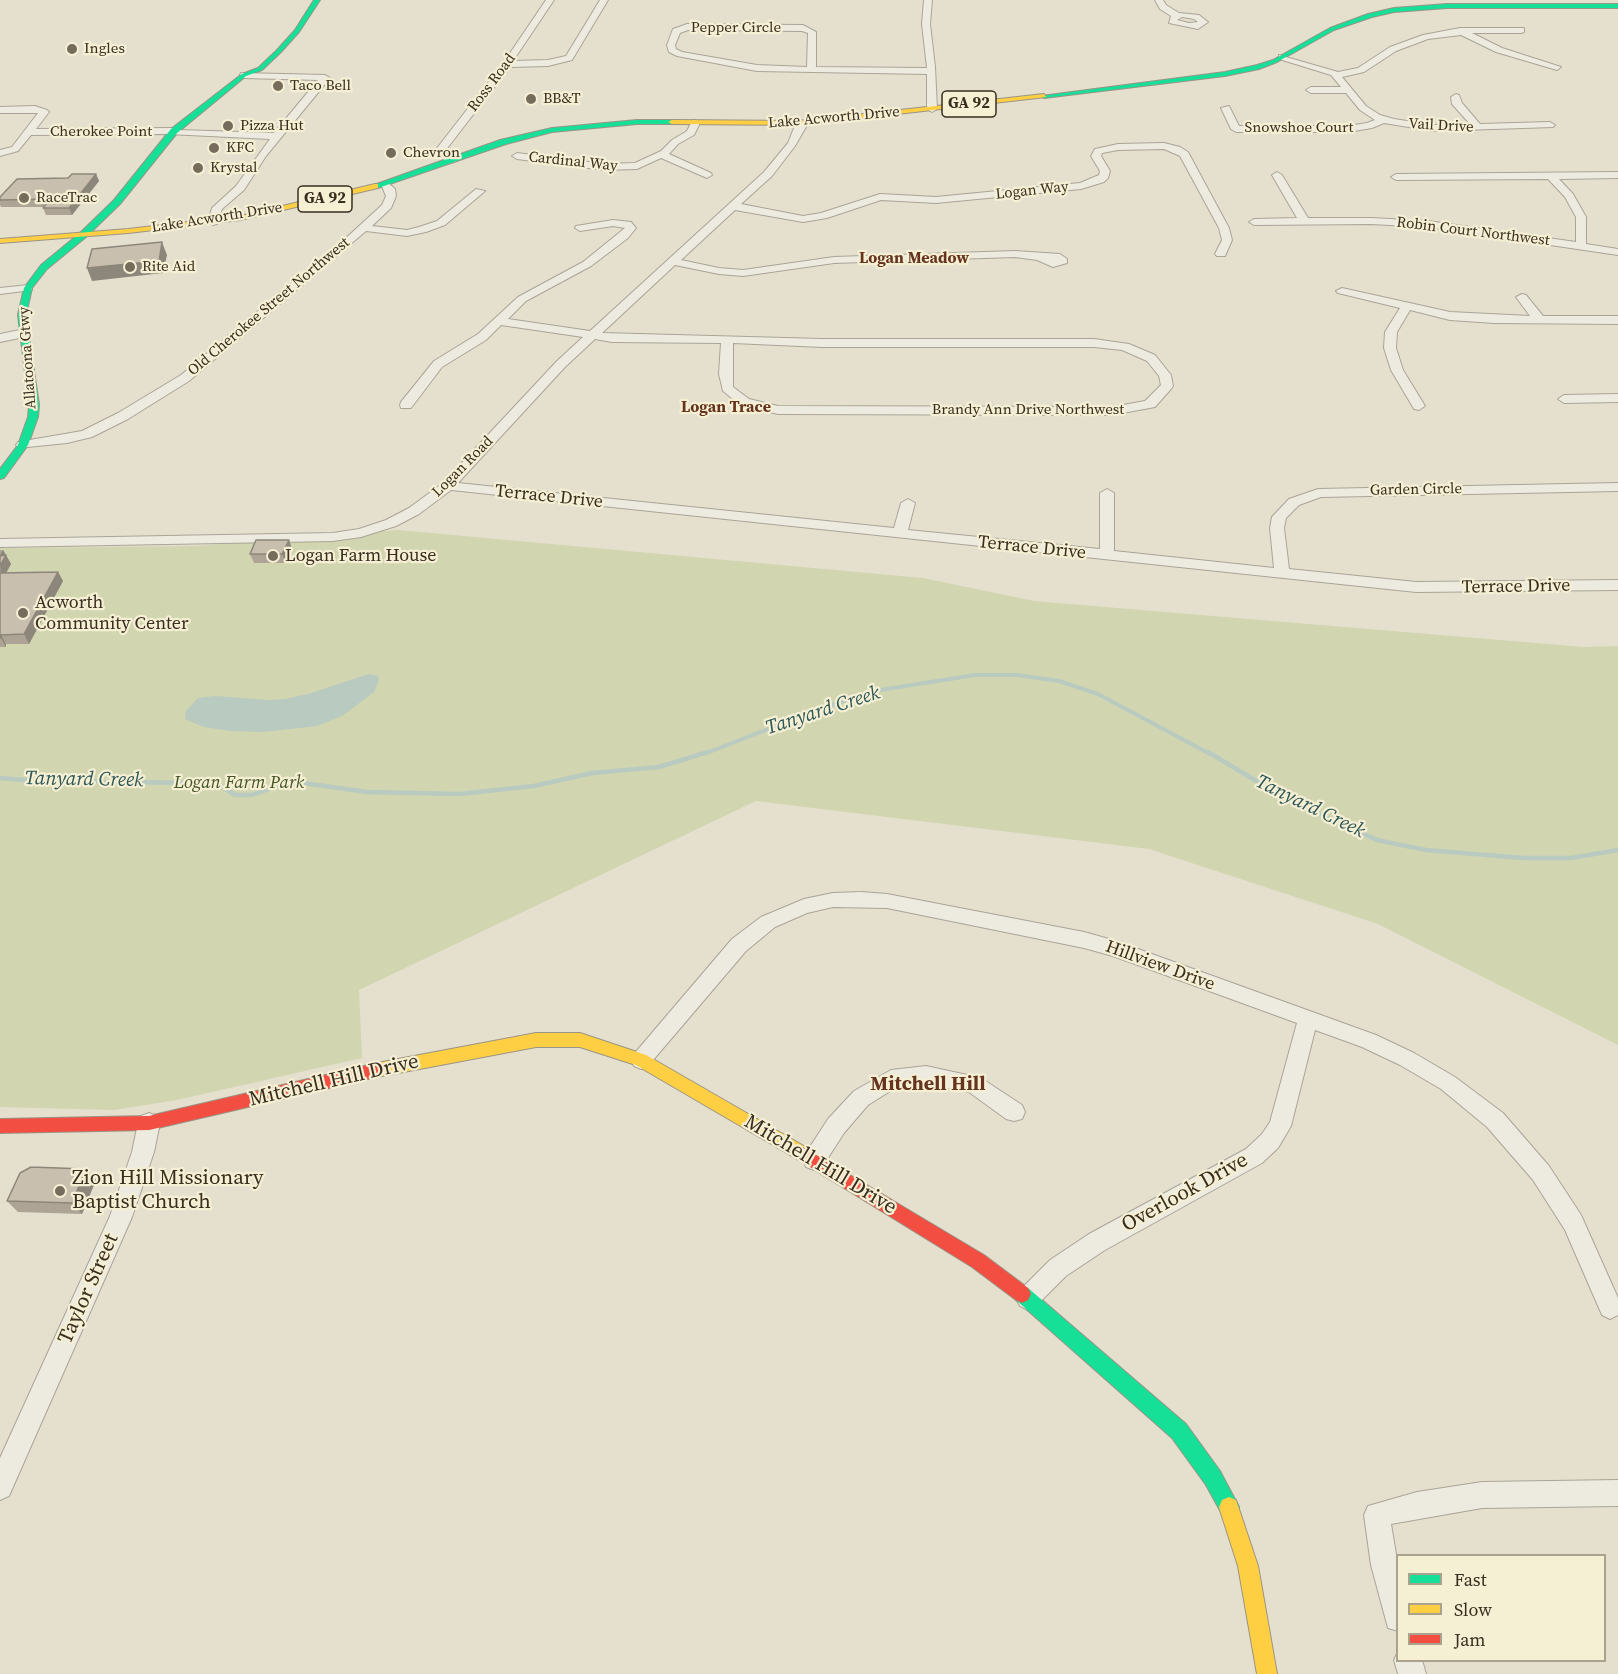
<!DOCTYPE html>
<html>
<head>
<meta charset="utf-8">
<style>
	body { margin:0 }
	#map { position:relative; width:1618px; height:1674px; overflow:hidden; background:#e5e0ce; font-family:"Source Serif 4",serif }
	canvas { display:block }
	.legend { position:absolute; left:1396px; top:1554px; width:210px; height:108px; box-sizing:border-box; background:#f5efd4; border:2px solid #aaa28c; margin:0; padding:8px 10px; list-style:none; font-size:18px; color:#392e1f }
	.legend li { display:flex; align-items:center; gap:12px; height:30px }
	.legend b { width:30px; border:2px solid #aaa28c }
</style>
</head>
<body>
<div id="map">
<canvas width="1618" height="1674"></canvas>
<ul class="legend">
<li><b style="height:8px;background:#16e098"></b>Fast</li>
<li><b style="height:8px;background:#ffcf43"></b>Slow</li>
<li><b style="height:8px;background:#f24e42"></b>Jam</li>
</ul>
</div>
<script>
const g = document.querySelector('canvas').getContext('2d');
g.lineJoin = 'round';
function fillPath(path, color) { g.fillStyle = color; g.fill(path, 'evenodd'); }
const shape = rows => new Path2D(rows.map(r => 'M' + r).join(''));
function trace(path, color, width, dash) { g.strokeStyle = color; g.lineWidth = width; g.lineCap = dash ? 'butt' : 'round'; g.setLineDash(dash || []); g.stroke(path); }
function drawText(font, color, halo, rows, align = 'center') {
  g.font = font + ' "Source Serif 4",serif'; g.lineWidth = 4.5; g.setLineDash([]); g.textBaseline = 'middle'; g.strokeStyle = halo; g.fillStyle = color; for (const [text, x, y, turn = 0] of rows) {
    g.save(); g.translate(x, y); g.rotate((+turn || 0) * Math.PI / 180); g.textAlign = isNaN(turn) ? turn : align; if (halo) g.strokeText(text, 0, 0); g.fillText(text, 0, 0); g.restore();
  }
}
fillPath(shape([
	[398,530,923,578,1034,601,1584,647,1618,646,1618,1045,1378,924,1149,849,756,801,359,990,362,1058,177,1100,114,1110,0,1107,0,548,197,546]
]), '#d1d5b0');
fillPath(shape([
	[369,674,378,676,379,680,374,692,342,716,317,726,263,732,230,731,204,727,185,719,186,711,198,698,215,696,269,700,285,699,308,694]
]), '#b9cac1');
trace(shape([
	[704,754,817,710,874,691,975,675,1017,675,1059,681,1098,694,1210,754]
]), '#b9cac1', 4);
trace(shape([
	[1208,752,1288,800,1377,840,1426,850,1523,858,1571,858,1618,850],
	[0,778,24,780,56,776,104,782,208,783,218,784,235,795,252,795,283,784,303,783,367,792,459,794,534,786,592,773,659,767,708,752]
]), '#b9cac1', 4.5);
const street = shape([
	[546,0,554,0,513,61,548,60,566,56,600,0,608,0,572,60,548,66,510,67,445,151,457,161,448,163,434,152,504,62,546,0],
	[924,0,932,0,930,24,935,67,937,109,932,112,927,109,927,74,757,71,677,56,669,52,667,45,673,29,687,24,803,25,816,32,816,67,927,68,922,24,924,0],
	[688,30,802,31,808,33,807,67,757,65,682,52,676,49,675,45,680,33,688,30],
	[1155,0,1163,0,1166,5,1179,13,1199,15,1208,22,1198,29,1169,23,1171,16,1160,9,1155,0],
	[1182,17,1194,19,1198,22,1189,23,1177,20,1182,17],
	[1460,28,1524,28,1524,32,1521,33,1472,33,1502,48,1561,67,1557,70,1496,52,1461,35,1428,39,1396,51,1364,72,1342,77,1366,106,1380,115,1394,119,1433,125,1470,124,1452,104,1451,97,1456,94,1459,95,1462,103,1480,124,1550,122,1555,125,1553,127,1433,131,1384,123,1372,128,1348,132,1236,132,1231,129,1221,108,1229,106,1239,126,1348,126,1367,123,1375,120,1360,110,1346,93,1311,93,1306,90,1311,87,1341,87,1331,75,1279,59,1279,55,1338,72,1358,68,1390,47,1423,35,1460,28],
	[241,73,325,75,330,78,266,156,244,190,222,209,217,224,213,225,208,222,212,208,236,186,270,139,168,134,31,135,18,151,0,156,0,150,12,147,38,113,0,113,0,107,35,106,47,110,49,112,36,129,174,128,178,130,274,133,318,80,244,78,240,75,241,73],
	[695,120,700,123,694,135,678,144,669,154,711,173,712,175,707,178,661,158,637,169,604,170,517,159,512,156,517,153,604,164,635,163,661,151,672,140,687,131,692,121,695,120],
	[801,120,804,121,806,127,795,146,772,176,741,204,803,216,821,213,880,194,936,197,1080,183,1099,175,1100,171,1091,156,1095,149,1118,144,1164,143,1180,147,1188,152,1229,228,1232,240,1225,256,1217,256,1215,254,1222,240,1219,228,1180,156,1164,149,1118,150,1102,153,1101,156,1110,171,1108,178,1104,182,1081,189,936,203,881,200,827,218,803,222,735,210,681,260,719,268,743,270,834,257,1015,251,1060,254,1067,259,1067,263,1053,267,1037,260,1015,257,834,263,743,276,719,274,675,265,602,333,822,339,1094,339,1129,344,1155,355,1171,375,1173,386,1171,389,1155,407,1112,415,778,414,740,405,723,391,719,374,721,343,612,342,595,339,565,367,458,483,894,528,901,503,908,499,915,503,908,530,1100,549,1100,493,1107,489,1114,493,1114,551,1274,568,1270,528,1272,517,1289,499,1318,489,1618,483,1618,491,1321,497,1299,505,1286,518,1284,528,1289,569,1416,582,1618,580,1618,590,1416,592,451,490,419,514,396,526,361,537,333,541,0,547,0,539,333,533,359,529,386,520,409,508,443,483,557,361,583,337,501,325,486,340,442,367,411,408,401,408,400,405,401,402,434,361,478,334,518,297,583,262,625,228,613,226,580,231,575,228,576,226,613,220,631,222,636,228,628,238,591,266,526,301,508,319,590,331,764,172,788,143,796,123,801,120],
	[733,343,822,347,1094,347,1122,350,1147,361,1159,376,1161,385,1145,401,1112,407,778,406,749,399,733,387,733,343],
	[1618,172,1618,178,1559,179,1573,194,1586,217,1586,244,1618,249,1618,255,1428,227,1371,224,1254,225,1249,222,1254,219,1297,218,1272,175,1277,172,1282,175,1308,218,1371,218,1428,221,1576,242,1576,217,1565,197,1548,179,1396,180,1391,177,1396,174,1618,172],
	[386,181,395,189,396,196,391,208,372,226,407,230,419,227,437,221,476,189,485,191,445,225,426,232,407,236,366,231,189,381,128,419,92,437,67,443,18,448,16,445,18,442,82,431,118,413,181,375,346,238,382,205,386,196,381,184,386,181],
	[28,285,32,286,32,290,0,294,0,288,28,285],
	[1342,288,1450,312,1530,316,1516,297,1522,294,1526,295,1543,316,1618,316,1618,324,1494,323,1450,320,1410,310,1397,332,1396,348,1403,370,1425,406,1419,410,1414,409,1391,370,1384,348,1385,332,1400,308,1338,293,1336,291,1342,288],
	[25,329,31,333,29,336,0,342,0,334,25,329],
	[1618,394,1618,402,1564,403,1558,399,1564,395,1618,394],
	[861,892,887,894,1084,932,1116,941,1376,1035,1414,1053,1455,1077,1503,1113,1549,1166,1581,1215,1618,1298,1618,1315,1610,1319,1602,1315,1565,1230,1533,1180,1487,1127,1441,1089,1400,1065,1362,1047,1315,1030,1291,1126,1278,1148,1262,1163,1105,1250,1066,1276,1036,1306,1028,1310,1020,1306,1016,1298,1020,1290,1050,1260,1089,1234,1246,1149,1262,1134,1270,1122,1297,1023,1113,956,1084,948,887,908,833,907,807,913,775,927,746,951,648,1066,641,1069,634,1066,631,1060,634,1054,732,939,761,917,804,899,833,893,861,892],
	[926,1066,981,1078,1022,1105,1025,1112,1022,1119,1014,1121,1006,1119,969,1092,926,1084,895,1088,868,1105,844,1133,822,1167,814,1170,806,1167,803,1160,806,1153,828,1119,854,1091,891,1070,926,1066],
	[149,1113,157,1116,160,1123,154,1152,132,1217,9,1496,0,1500,0,1458,110,1216,132,1152,138,1123,141,1116,149,1113],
	[1618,1480,1618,1506,1482,1508,1391,1524,1398,1566,1398,1631,1388,1628,1371,1565,1364,1515,1368,1506,1417,1492,1482,1482,1618,1480],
	[1398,1652,1398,1660,1422,1660,1426,1674,1398,1674,1394,1660,1398,1652]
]);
const fast = shape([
	[314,0,320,0,299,32,281,52,262,70,246,76,177,133,120,204,86,237,47,269,32,288,26,315,39,405,38,417,28,445,4,478,0,479,0,469,18,445,28,417,29,405,18,315,24,288,41,265,80,233,114,200,171,129,242,74,258,68,277,50,295,30,314,0],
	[1447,4,1618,4,1618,8,1447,8,1394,12,1372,17,1334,30,1277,62,1259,69,1225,76,1044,98,1041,96,1225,72,1257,65,1273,60,1330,28,1368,14,1394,8,1447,4],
	[637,120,672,120,676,122,672,124,637,124,552,132,506,144,378,188,371,186,500,140,552,128,637,120],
	[1022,1285,1028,1288,1186,1424,1220,1471,1239,1507,1236,1514,1229,1517,1222,1514,1206,1485,1172,1438,1016,1300,1013,1294,1016,1288,1022,1285]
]);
const slow = shape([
	[1044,94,1046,97,801,125,672,124,668,122,672,120,801,121,1044,94],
	[375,184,378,184,378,188,240,220,128,233,0,243,0,239,128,229,240,216,375,184],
	[536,1033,580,1033,646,1055,809,1149,811,1154,809,1159,803,1161,797,1159,636,1065,580,1047,536,1047,377,1077,371,1075,369,1070,371,1065,377,1063,536,1033],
	[1229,1497,1236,1500,1258,1566,1277,1674,1257,1674,1238,1566,1219,1507,1222,1500,1229,1497]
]);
const jam = shape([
	[377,1063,383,1065,385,1070,383,1075,377,1077,149,1130,0,1133,0,1119,149,1116,377,1063],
	[803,1147,984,1255,1028,1288,1031,1294,1028,1300,1022,1303,1016,1300,972,1267,797,1159,795,1154,797,1149,803,1147]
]);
trace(street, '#aaa497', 2);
trace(fast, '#9a9486', 2);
trace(slow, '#9a9486', 2);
trace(jam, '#9a9486', 2);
fillPath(street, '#edeae0');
fillPath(fast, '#16e098');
fillPath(slow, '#ffcf43');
fillPath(jam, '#f24e42');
fillPath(shape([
	[96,174,99,181,72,215,46,215,43,208,44,207,1,207,0,205,0,197,68,178],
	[289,540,292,549,286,563,254,563,250,554],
	[0,550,3,550,11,564,6,573,58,572,63,581,29,644,6,644,6,647,0,647],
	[86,1169,96,1180,82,1214,18,1212,7,1201]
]), '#ada496');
fillPath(shape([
	[96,174,99,181,72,215,69,208],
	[162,242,167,255,163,273,92,281,87,268],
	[289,540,292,549,286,563,282,554],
	[3,550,11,564,1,582,0,555],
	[58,572,63,581,29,644,24,634],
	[1,635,6,644,6,647,1,638],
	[86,1169,96,1180,82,1214,72,1203]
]), '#8d867a');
const building = shape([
	[72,174,96,174,69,208,43,208,50,199,0,200,0,197,17,179,68,178,72,174],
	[162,242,159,261,87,268,92,249,162,242],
	[256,540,289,540,282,554,250,554,256,540],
	[6,555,0,566,0,556,6,555],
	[58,572,24,634,1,635,1,638,0,638,0,573,58,572],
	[31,1167,86,1169,72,1203,7,1201,20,1173,31,1167]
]);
fillPath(building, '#c9bfaf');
trace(building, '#8d867a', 1.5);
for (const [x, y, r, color] of [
	[72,49,6,"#756c5c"],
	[278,86,6,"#756c5c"],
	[531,99,6,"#756c5c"],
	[228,126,6,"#756c5c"],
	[214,148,6,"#756c5c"],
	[391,153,6,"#756c5c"],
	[198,168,6,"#756c5c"],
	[24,198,6,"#756c5c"],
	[130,267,6,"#756c5c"],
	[273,556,6,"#756c5c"],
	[23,613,6,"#756c5c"],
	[60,1191,6,"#756c5c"]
]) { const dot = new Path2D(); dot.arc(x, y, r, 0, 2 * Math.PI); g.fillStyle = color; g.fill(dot); trace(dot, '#f5efd4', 2); }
drawText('15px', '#392e1f', '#f5efd4', [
	["Pepper Circle",736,28],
	["Ross Road",492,83,-53],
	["Lake Acworth Drive",834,118,-5],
	["Vail Drive",1441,126,3],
	["Snowshoe Court",1299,128],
	["Cherokee Point",101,132],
	["Cardinal Way",573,162,6],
	["Logan Way",1032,191,-6],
	["Lake Acworth Drive",217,218,-9],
	["Robin Court Northwest",1473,232,7],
	["Old Cherokee Street Northwest",269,307,-40],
	["Allatoona Gtwy",28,358,-94],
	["Brandy Ann Drive Northwest",1028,410],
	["Logan Road",463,467,-45],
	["Garden Circle",1416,490,-1]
]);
drawText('15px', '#392e1f', '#f5efd4', [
	["Ingles",84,49],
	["Taco Bell",290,86],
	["BB&T",543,99],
	["Pizza Hut",240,126],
	["KFC",226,148],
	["Chevron",403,153],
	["Krystal",210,168],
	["RaceTrac",36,198],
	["Rite Aid",142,267]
], 'left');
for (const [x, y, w] of [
	[969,104,54],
	[325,199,54]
]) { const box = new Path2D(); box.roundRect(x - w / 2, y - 13, w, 26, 4.5); g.fillStyle = '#f5efd4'; g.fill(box); trace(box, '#392e1f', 1.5); }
drawText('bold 16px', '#392e1f', null, [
	["GA 92",969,104],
	["GA 92",325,199]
]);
drawText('bold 16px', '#65331e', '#f5efd4', [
	["Logan Meadow",914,259],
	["Logan Trace",726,408]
]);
drawText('18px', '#392e1f', '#f5efd4', [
	["Terrace Drive",549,497,6],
	["Terrace Drive",1032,548,6],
	["Terrace Drive",1516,587,-1],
	["Hillview Drive",1160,966,20]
]);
drawText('18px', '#392e1f', '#f5efd4', [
	["Logan Farm House",285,556],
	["Acworth",35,603],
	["Community Center",35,624]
], 'left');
drawText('italic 18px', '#455525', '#f5efd4', [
	["Logan Farm Park",239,783]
]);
drawText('italic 20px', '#2e5758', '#f5efd4', [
	["Tanyard Creek",823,711,-18],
	["Tanyard Creek",84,780,1],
	["Tanyard Creek",1310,807,26]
]);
drawText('bold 20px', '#65331e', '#f5efd4', [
	["Mitchell Hill",928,1085]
]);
drawText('21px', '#392e1f', '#f5efd4', [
	["Mitchell Hill Drive",334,1081,-13],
	["Mitchell Hill Drive",820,1165,31],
	["Overlook Drive",1185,1193,-29],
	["Taylor Street",89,1289,-66]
]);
drawText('21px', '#392e1f', '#f5efd4', [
	["Zion Hill Missionary",72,1179],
	["Baptist Church",72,1203]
], 'left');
</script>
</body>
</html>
